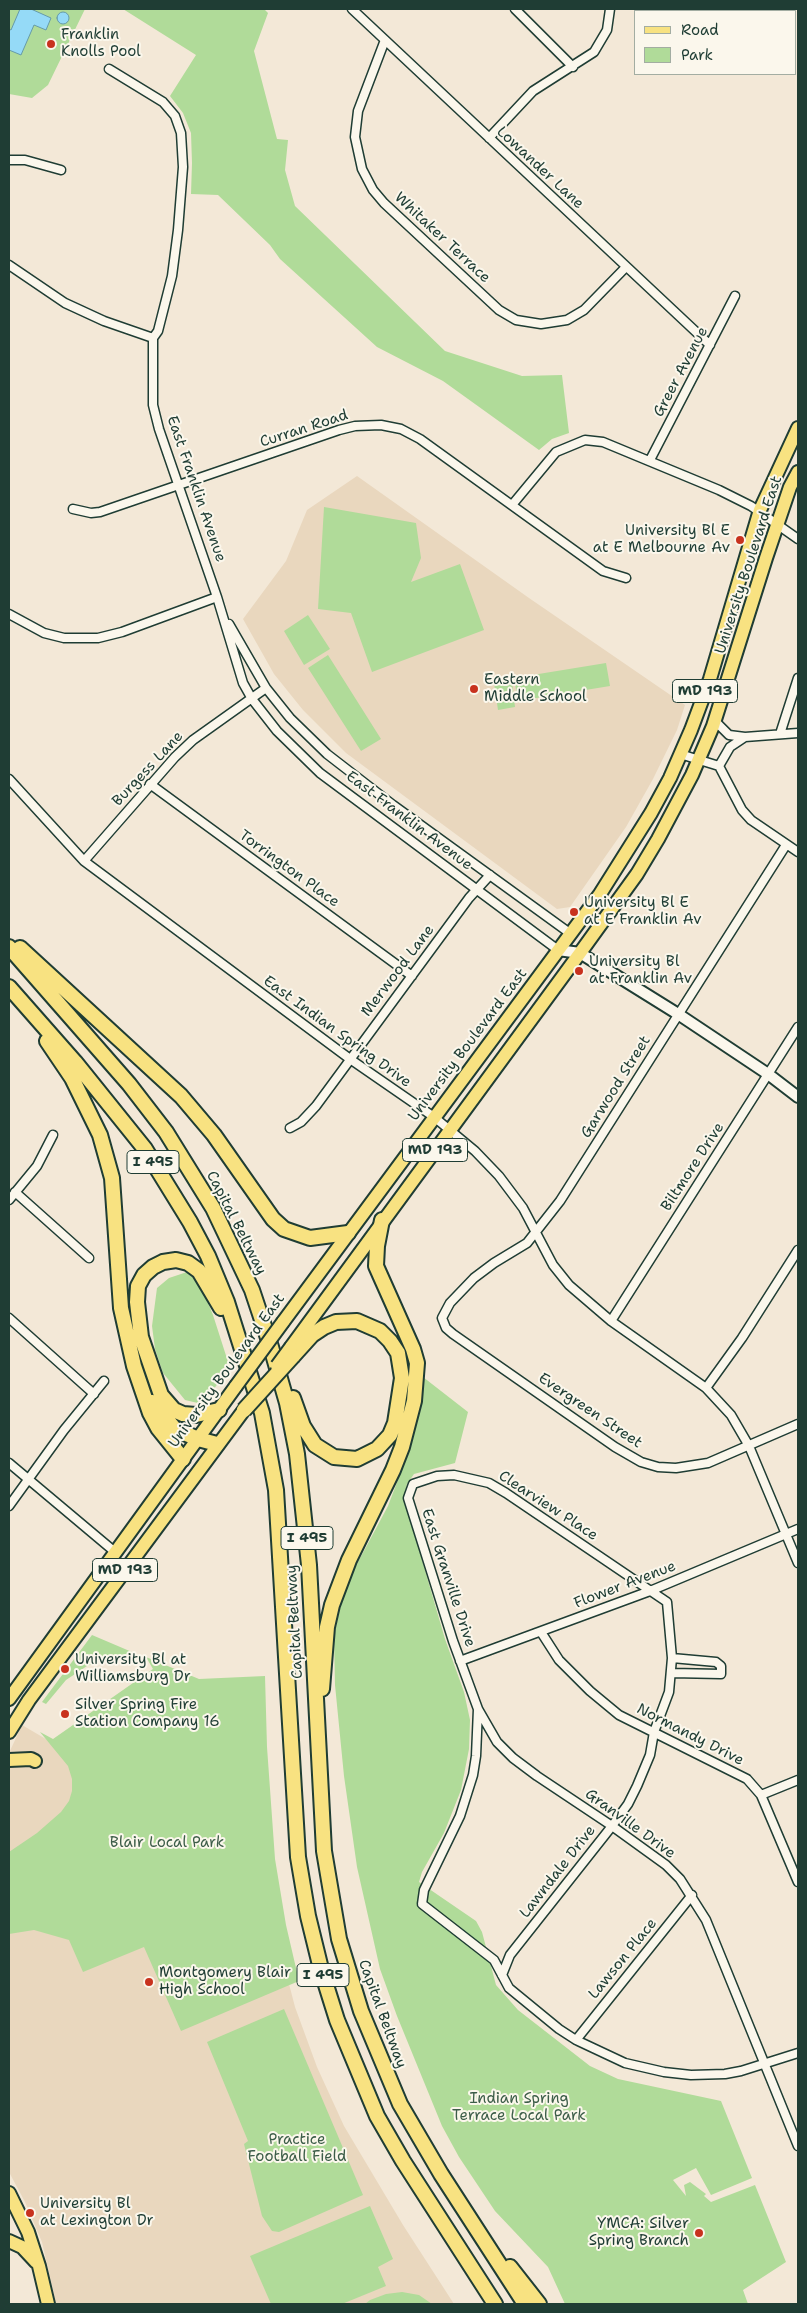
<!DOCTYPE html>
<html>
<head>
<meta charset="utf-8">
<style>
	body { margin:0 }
	#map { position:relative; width:807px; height:2313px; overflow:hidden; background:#f3e8d7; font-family:"Shantell Sans",sans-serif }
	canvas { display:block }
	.frame { position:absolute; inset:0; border:10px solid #1f3d34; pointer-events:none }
	.legend { position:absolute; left:634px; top:10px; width:162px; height:65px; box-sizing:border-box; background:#fbf7ec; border:1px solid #a3ada2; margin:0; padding:6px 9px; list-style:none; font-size:15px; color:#1f3d34 }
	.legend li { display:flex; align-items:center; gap:10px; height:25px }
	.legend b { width:25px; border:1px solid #a3ada2 }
</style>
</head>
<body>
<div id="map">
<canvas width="807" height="2313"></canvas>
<div class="frame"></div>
<ul class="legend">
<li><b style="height:6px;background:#f8e281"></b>Road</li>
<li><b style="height:14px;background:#b0db99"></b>Park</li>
</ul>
</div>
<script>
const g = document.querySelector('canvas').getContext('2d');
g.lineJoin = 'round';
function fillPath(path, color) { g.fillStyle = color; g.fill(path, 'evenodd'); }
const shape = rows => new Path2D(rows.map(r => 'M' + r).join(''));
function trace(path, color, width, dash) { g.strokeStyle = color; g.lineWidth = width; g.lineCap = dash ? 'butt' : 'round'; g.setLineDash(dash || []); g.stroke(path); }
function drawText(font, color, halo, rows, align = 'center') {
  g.font = font + ' "Shantell Sans",sans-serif'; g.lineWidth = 4; g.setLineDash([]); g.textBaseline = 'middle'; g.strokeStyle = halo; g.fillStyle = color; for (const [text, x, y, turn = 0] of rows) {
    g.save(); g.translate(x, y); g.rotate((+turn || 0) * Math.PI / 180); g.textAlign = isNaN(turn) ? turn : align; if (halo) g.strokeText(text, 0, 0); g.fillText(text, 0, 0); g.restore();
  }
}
fillPath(shape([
	[357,476,529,598,685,705,677,730,653,779,626,827,570,907,557,909,346,753,303,710,274,674,243,619,286,561,307,510],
	[22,1725,51,1742,282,1957,295,2007,317,2067,344,2126,403,2225,454,2304,56,2304,42,2242,25,2202,9,2172,9,1753]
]), '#e9d7be');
fillPath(shape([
	[9,9,85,9,48,85,32,98,9,94],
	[123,9,264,9,268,13,254,51,277,139,288,140,285,170,295,206,445,351,522,376,562,375,569,433,552,439,539,450,443,381,377,347,280,259,270,245,218,195,191,194,192,163,191,133,183,113,170,96,196,55],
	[324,507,416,523,421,558,411,582,460,564,484,630,372,672,351,613,318,609],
	[308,615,330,649,304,665,284,631],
	[328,655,381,739,361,751,308,668],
	[606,663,610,686,518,701,514,678],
	[512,681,515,707,498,710,494,683],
	[187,1272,200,1283,213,1315,230,1368,202,1404,185,1400,163,1373,155,1349,152,1326,157,1288,169,1278],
	[423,1377,468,1412,455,1463,414,1474,407,1484,404,1498,445,1639,464,1692,470,1720,469,1749,461,1790,444,1833,422,1872,419,1882,476,1921,482,1932,496,1985,518,2010,590,2066,618,2079,721,2101,752,2178,711,2195,696,2168,673,2180,686,2196,684,2185,690,2182,706,2194,704,2196,711,2202,755,2185,786,2262,743,2290,748,2304,565,2304,548,2267,495,2211,459,2157,442,2126,397,2016,380,1969,357,1867,344,1776,335,1685,334,1638,343,1590,388,1506,410,1448,421,1401],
	[92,1635,139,1655,118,1655,87,1666,66,1680,46,1704,42,1702],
	[146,1657,199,1679,265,1676,267,1747,275,1859,286,1925,299,1981,181,2031,144,1947,83,1972,69,1940,34,1930,9,1934,9,1852,37,1833,61,1812,69,1801,72,1791,72,1779,68,1766,40,1732,53,1739,153,1669],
	[284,2009,363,2195,279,2232,272,2231,262,2216,244,2144,248,2141,207,2042],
	[370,2206,393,2259,378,2267,386,2286,342,2304,271,2304,250,2256],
	[402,2292,419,2295,432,2304,365,2304,370,2300,386,2294]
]), '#b0db99');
const water = shape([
	[20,9,31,9,51,18,46,30,34,25,21,55,9,50,9,29,11,30,20,9],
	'57 18a6 6 0 1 1 12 0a6 6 0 1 1-12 0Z'
]);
fillPath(water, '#95daf7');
trace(water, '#669ba9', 1);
const minor = shape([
	[352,9,710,345],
	[515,9,573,67],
	[749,9,752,11],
	[385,40,358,111,355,137,362,169,373,190,384,203,499,310,516,320,541,324,567,320,584,310,626,267],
	[109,69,163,102,175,116,181,133,183,167,178,230,172,276,158,331,153,338,153,405,159,429,217,597,243,683,252,699,277,731,320,773,558,950],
	[489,138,533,91,594,52,607,30,610,9],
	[9,160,25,160,61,170],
	[9,265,65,303,104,321,153,338],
	[650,460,735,296],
	[512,505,556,452,585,440,603,442,719,490,751,506,798,539],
	[73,509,91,513,100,512,339,430,355,426,381,425,401,429,420,439,603,571,626,578],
	[9,614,44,633,64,638,98,638,122,632,217,597],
	[229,624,266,688,290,718,327,754,393,805,571,934],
	[715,721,729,735,745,737],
	[780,734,798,678],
	[680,754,719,766,742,810,751,820,798,852],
	[719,766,730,747,745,737,798,733],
	[9,779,84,861,350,1059,434,1117,475,1151,499,1176,523,1208,553,1265,569,1285,611,1321,706,1388,731,1415,749,1446,798,1563],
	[150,784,412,976],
	[786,845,560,1201,527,1243,494,1263,474,1278,450,1303,442,1318,446,1328,453,1334,615,1447,641,1462,658,1467,676,1468,708,1463,798,1424],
	[84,861,175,757,193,740,266,688],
	[290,1128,301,1122,316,1106,469,898,490,875],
	[15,1192,89,1258],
	[9,1200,37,1166,53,1135],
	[9,1318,94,1394],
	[611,1321,798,1027],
	[706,1388,742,1338,798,1250],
	[9,1463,115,1552],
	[9,1506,64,1430,104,1381],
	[541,1632,559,1660,590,1691,619,1715,747,1779,761,1795,798,1882],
	[460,1661,650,1591,798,1529],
	[672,1673,721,1674,721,1666,716,1662,672,1658],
	[478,1709,476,1756,473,1775,460,1816,424,1890,422,1904,494,1960,509,1988,559,2029,576,2040,625,2063,664,2072,691,2075,725,2074,741,2071,798,2053],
	[761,1795,798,1780],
	[502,1975,510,1955,612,1826,628,1804,637,1786,650,1755,654,1732,669,1692,672,1658,667,1602,506,1493,489,1483,454,1475,437,1476,413,1484,408,1498,453,1641,478,1709,497,1742,513,1758,537,1776,612,1826,666,1865,680,1879,706,1920,798,2146],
	[576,2040,692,1895]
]);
const tertiary = shape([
	[558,950,580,953,678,1014,768,1074,798,1097]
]);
const primary = shape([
	[283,1322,600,894,651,813,670,778,691,730,710,679,760,510,798,428],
	[291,1347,580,953,637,874,658,839,692,775,713,726,766,558,790,487,798,472],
	[9,1699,236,1386],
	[9,1732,29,1700,244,1410],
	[9,1760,31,1759,35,1761],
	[9,2193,28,2232,39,2266,48,2304],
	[9,2241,22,2247,36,2262]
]);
const motorway = shape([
	[9,947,129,1084,166,1132,213,1208,252,1290,271,1347,287,1403,297,1454,309,1565,324,1851,339,1939,361,2011,400,2104,441,2174,525,2304],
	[20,948,181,1096,214,1135,273,1219,284,1229,310,1238,348,1233],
	[9,987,75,1062,145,1149,190,1222,208,1256,227,1302,262,1413,276,1490,298,1857,308,1916,321,1969,337,2020,377,2116,403,2161,495,2304],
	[47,1041,72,1078,100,1135,112,1178,121,1308,134,1366,150,1413,158,1428,183,1459],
	[293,1398,303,1426,315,1445,334,1457,357,1459,377,1449,390,1435,395,1423,402,1378,398,1353,390,1341,380,1331,357,1321,336,1322,324,1327,312,1335,293,1356],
	[152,1402,175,1429,198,1439,217,1444],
	[219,1410,196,1415,183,1414,174,1410,161,1395,141,1337,137,1302,138,1286,144,1275,153,1267,163,1262,176,1260,188,1263,199,1271,221,1308],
	[322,1689,327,1627,332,1605,349,1560,393,1470,402,1447,414,1401,417,1363,413,1349,376,1266,377,1246,382,1220],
	[510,2267,539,2304]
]);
trace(minor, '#1f3d34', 11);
trace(tertiary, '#1f3d34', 14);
trace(primary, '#1f3d34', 16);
trace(motorway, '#1f3d34', 18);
trace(minor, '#fbf7ec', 8);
trace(tertiary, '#fbf7ec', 10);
trace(primary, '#f8e281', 12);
trace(motorway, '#f8e281', 14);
const primaryBridge = shape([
	[277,1366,291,1347],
	[236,1386,283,1322]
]);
const motorwayBridge = shape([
	[244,1410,293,1356]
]);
trace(primaryBridge, '#1f3d34', 16, []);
trace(motorwayBridge, '#1f3d34', 18, []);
trace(primaryBridge, '#f8e281', 12);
trace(motorwayBridge, '#f8e281', 14);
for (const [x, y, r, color] of [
	[51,44,5,"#c8321e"],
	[740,540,5,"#c8321e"],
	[474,689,5,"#c8321e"],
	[574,912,5,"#c8321e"],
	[579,971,5,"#c8321e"],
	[65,1669,5,"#c8321e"],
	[65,1714,5,"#c8321e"],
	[149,1982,5,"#c8321e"],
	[30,2213,5,"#c8321e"],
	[699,2233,5,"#c8321e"]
]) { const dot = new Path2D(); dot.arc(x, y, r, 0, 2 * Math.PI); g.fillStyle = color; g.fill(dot); trace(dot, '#fbf7ec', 2); }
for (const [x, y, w] of [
	[705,691,65],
	[435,1150,65],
	[153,1162,52],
	[307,1538,52],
	[125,1570,65],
	[323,1975,52]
]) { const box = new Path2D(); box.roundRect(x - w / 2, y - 11.5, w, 23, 4); g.fillStyle = '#fbf7ec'; g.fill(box); trace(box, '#1f3d34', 1); }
drawText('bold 14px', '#1f3d34', null, [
	["MD 193",705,691],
	["MD 193",435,1150],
	["I 495",153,1162],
	["I 495",307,1538],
	["MD 193",125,1570],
	["I 495",323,1975]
]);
drawText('15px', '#1f3d34', '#fbf7ec', [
	["Franklin",61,35],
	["Knolls Pool",61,52],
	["University Bl E",730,531,"right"],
	["at E Melbourne Av",730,548,"right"],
	["Eastern",484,680],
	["Middle School",484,697],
	["University Bl E",584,903],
	["at E Franklin Av",584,920],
	["University Bl",589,962],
	["at Franklin Av",589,979],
	["University Bl at",75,1660],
	["Williamsburg Dr",75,1677],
	["Silver Spring Fire",75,1705],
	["Station Company 16",75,1722],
	["Montgomery Blair",159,1973],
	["High School",159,1990],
	["University Bl",40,2204],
	["at Lexington Dr",40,2221],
	["YMCA: Silver",689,2224,"right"],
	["Spring Branch",689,2241,"right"]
], 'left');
drawText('15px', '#1f3d34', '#fbf7ec', [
	["Lowander Lane",540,168,43],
	["Whitaker Terrace",442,238,43],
	["Greer Avenue",681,372,-62],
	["Curran Road",304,429,-18],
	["East Franklin Avenue",196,489,71],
	["University Boulevard East",749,565,-72],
	["Burgess Lane",148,769,-47],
	["East Franklin Avenue",409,821,37],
	["Torrington Place",289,869,36],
	["Merwood Lane",398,971,-53],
	["East Indian Spring Drive",337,1032,36],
	["University Boulevard East",468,1045,-53],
	["Garwood Street",616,1087,-58],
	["Biltmore Drive",693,1167,-57],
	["Capital Beltway",236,1223,63],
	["University Boulevard East",227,1371,-54],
	["Evergreen Street",590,1411,34],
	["Clearview Place",548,1506,33],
	["East Granville Drive",448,1578,72],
	["Flower Avenue",625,1585,-21],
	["Capital Beltway",295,1622,-93],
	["Normandy Drive",690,1735,27],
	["Granville Drive",630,1824,36],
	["Lawndale Drive",558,1872,-52],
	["Lawson Place",623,1959,-51],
	["Capital Beltway",382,2014,70]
]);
drawText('15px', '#3c5d48', '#fbf7ec', [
	["Blair Local Park",167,1843],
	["Indian Spring",519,2099],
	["Terrace Local Park",519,2116],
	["Practice",297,2140],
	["Football Field",297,2157]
]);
</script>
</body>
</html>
